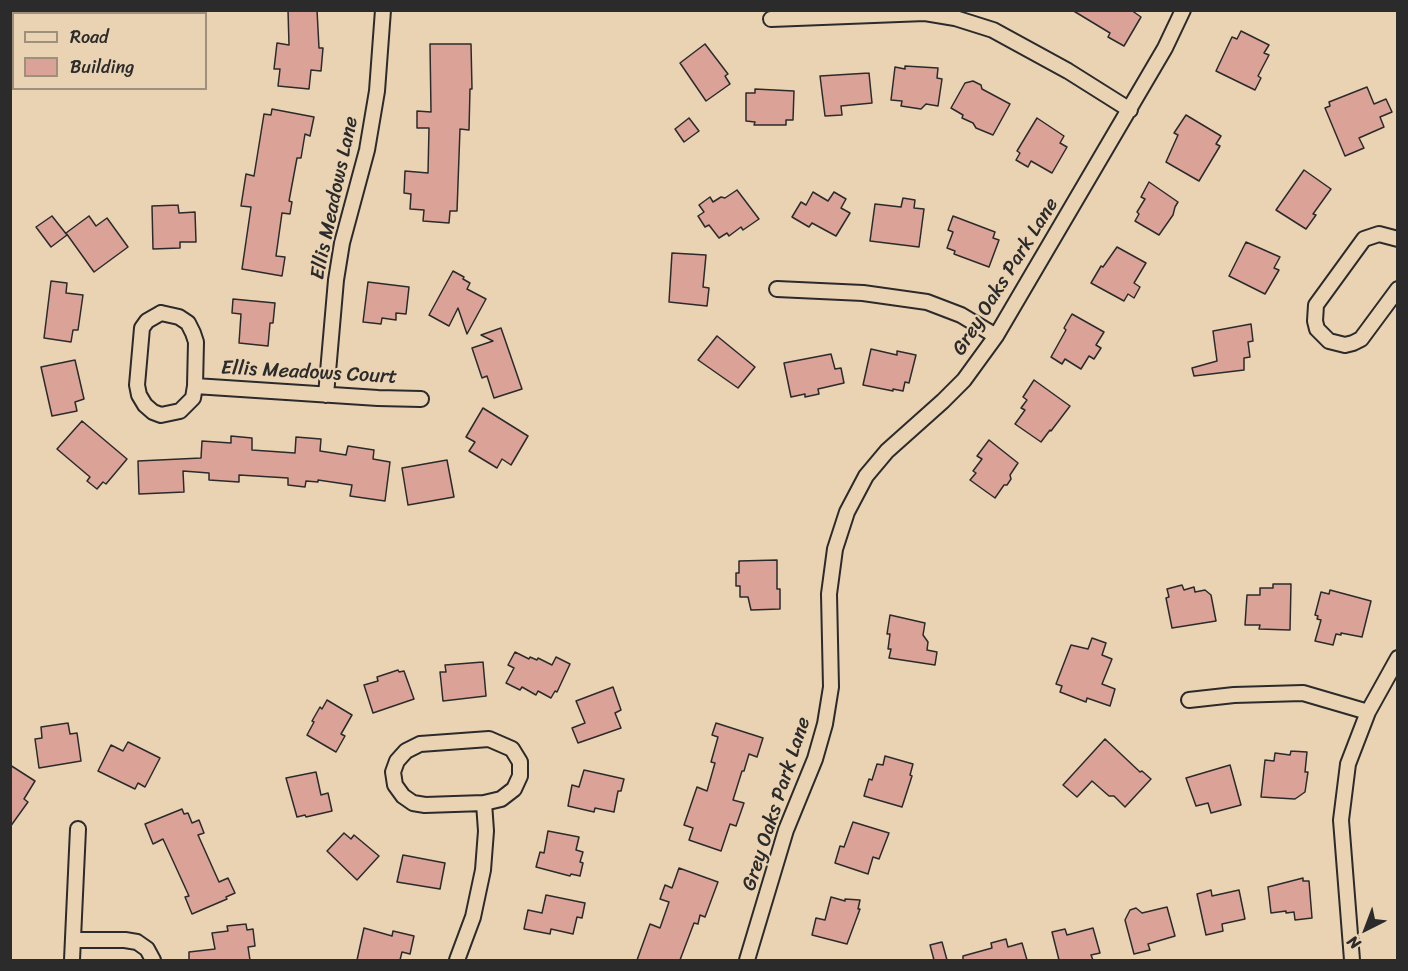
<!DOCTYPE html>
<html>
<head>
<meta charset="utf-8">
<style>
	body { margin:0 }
	#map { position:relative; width:1408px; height:971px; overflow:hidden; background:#ead3b3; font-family:Sriracha,sans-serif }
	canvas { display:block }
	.frame { position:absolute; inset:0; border:12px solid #2b2b2b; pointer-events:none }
	.legend { position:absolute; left:12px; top:12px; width:195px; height:78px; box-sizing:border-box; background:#ead3b3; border:2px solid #9e907d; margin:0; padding:8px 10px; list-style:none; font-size:18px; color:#2b2b2b }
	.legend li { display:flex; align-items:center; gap:12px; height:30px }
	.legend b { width:30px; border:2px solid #9e907d }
	.north { position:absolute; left:1336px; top:899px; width:60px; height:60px; -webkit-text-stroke:4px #ead3b3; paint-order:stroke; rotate:222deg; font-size:16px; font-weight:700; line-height:24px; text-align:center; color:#2b2b2b }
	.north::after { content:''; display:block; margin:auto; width:21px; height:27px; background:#2b2b2b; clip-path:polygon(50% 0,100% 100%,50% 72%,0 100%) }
</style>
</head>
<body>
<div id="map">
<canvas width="1408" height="971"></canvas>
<div class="frame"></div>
<ul class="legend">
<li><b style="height:8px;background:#ead3b3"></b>Road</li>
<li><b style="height:16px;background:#dba298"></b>Building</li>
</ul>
<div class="north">N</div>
</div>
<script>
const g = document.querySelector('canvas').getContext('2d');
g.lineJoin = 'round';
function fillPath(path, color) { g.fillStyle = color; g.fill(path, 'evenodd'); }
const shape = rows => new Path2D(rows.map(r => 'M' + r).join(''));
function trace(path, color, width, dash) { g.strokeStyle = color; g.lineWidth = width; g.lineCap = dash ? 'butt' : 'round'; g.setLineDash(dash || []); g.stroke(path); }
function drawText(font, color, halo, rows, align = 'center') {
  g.font = font + ' Sriracha,sans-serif'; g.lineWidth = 4.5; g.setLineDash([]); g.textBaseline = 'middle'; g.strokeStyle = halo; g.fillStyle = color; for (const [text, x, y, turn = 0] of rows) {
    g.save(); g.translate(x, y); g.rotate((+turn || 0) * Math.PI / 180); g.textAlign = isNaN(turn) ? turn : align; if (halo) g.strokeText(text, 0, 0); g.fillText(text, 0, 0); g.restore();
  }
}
const building = shape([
	[288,10,317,10,319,48,323,48,321,71,311,70,309,89,278,86,280,69,274,69,277,43,289,45,288,10],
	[1072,10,1131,10,1141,17,1124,46,1108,37,1110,33,1072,10],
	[1241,31,1269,45,1264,53,1269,55,1258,76,1261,78,1255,90,1216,71,1232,37,1237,39,1241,31],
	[430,44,471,44,472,89,470,89,469,130,460,129,457,211,450,211,449,223,423,221,424,210,410,209,411,194,404,193,405,171,428,173,429,128,417,128,417,111,431,112,430,44],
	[705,44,728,74,725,76,730,84,706,101,680,63,705,44],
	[905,66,938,68,937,78,942,79,938,106,926,104,921,109,901,106,902,101,891,100,895,67,905,69,905,66],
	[869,73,872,103,841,106,842,115,825,116,820,76,869,73],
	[973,81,981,85,982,89,1010,104,993,135,976,128,973,123,962,118,963,115,951,108,965,83,973,81],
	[1367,87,1374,104,1386,99,1392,112,1380,117,1384,127,1359,138,1364,148,1345,156,1325,108,1330,106,1329,102,1367,87],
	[755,89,794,91,793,120,786,120,786,125,754,125,755,122,746,121,746,93,755,93,755,89],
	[272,109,314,117,310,136,305,134,301,158,297,158,289,201,292,202,290,214,282,213,276,256,285,257,282,276,242,269,251,207,241,206,246,174,254,176,264,114,271,115,272,109],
	[1186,115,1221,136,1216,144,1220,146,1199,181,1166,162,1178,135,1174,133,1186,115],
	[689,118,699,131,684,142,675,129,689,118],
	[1037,118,1064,136,1060,143,1067,147,1052,173,1031,161,1028,167,1016,160,1020,153,1017,151,1037,118],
	[1304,170,1331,189,1313,214,1316,215,1306,229,1276,210,1304,170],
	[1149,182,1178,202,1175,207,1173,215,1159,235,1135,221,1139,214,1137,212,1145,199,1141,197,1149,182],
	[737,190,759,219,743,230,741,227,729,236,727,233,719,238,709,225,705,227,698,216,704,212,699,205,710,197,713,202,721,197,725,198,737,190],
	[813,192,828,201,834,192,846,199,841,208,850,213,836,236,812,223,809,227,792,217,801,202,806,205,813,192],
	[903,198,915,200,914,208,924,209,919,247,870,241,875,204,901,207,903,198],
	[178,205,179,213,195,212,196,242,180,242,180,248,153,249,152,206,178,205],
	[52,216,67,235,51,247,36,227,52,216],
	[89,216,96,226,107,218,128,247,94,272,66,233,89,216],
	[953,216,995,232,993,238,999,240,989,267,954,254,955,251,947,248,953,232,948,230,953,216],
	[1246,242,1280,257,1274,268,1279,270,1265,294,1229,276,1246,242],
	[1117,247,1146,263,1134,283,1140,287,1134,298,1128,294,1124,301,1091,283,1101,266,1103,267,1117,247],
	[672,253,706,255,703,287,709,288,707,306,669,302,672,253],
	[453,271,464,277,463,279,470,283,467,289,486,299,467,334,458,308,449,326,429,315,453,271],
	[51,281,67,283,66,293,83,295,78,330,73,330,71,342,44,338,51,281],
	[368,282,409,287,406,314,396,313,396,320,382,318,381,324,363,322,368,282],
	[233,299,275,303,273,323,270,323,268,346,239,343,241,314,232,313,233,299],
	[1072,314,1104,332,1096,345,1101,348,1094,359,1089,356,1081,369,1065,359,1062,364,1051,357,1066,330,1064,328,1072,314],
	[1251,324,1253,341,1248,342,1250,357,1244,358,1244,370,1194,376,1192,368,1217,361,1213,331,1251,324],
	[501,328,522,389,494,398,487,376,482,378,472,348,493,341,481,335,501,328],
	[717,336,755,367,738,388,698,360,717,336],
	[871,349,897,355,897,351,916,355,909,383,905,382,903,391,893,389,893,391,863,385,871,349],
	[831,354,835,369,841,368,844,383,818,389,819,394,805,397,805,394,791,397,784,363,831,354],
	[75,360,84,399,75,402,77,411,52,416,41,367,75,360],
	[1034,380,1070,406,1051,431,1050,430,1041,442,1015,424,1025,410,1021,408,1027,400,1023,397,1034,380],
	[483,408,528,436,511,465,502,459,497,468,469,451,475,442,466,437,483,408],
	[82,421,127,459,106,484,103,482,97,489,87,481,90,477,57,449,82,421],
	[231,436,252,438,252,450,295,453,296,437,321,439,320,451,346,455,348,446,374,450,373,459,390,462,385,501,350,496,352,485,318,480,318,482,306,481,305,487,288,485,288,478,239,475,239,482,209,480,209,473,183,471,184,492,139,494,138,461,201,458,202,441,231,443,231,436],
	[989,440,1018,463,1010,475,1011,479,1007,485,1004,485,995,498,970,480,976,473,973,471,982,459,977,456,989,440],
	[447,460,454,497,408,505,402,468,447,460],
	[777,560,777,589,780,589,780,609,751,610,748,597,740,597,740,586,736,586,736,573,739,573,739,561,777,560],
	[1273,584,1291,584,1290,630,1259,629,1260,625,1245,625,1247,595,1260,595,1260,588,1273,588,1273,584],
	[1182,585,1184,590,1194,587,1195,592,1205,590,1211,595,1216,621,1172,628,1166,598,1169,597,1167,589,1182,585],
	[1330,590,1371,601,1362,637,1341,633,1341,635,1336,634,1333,645,1315,641,1321,620,1317,619,1318,616,1315,615,1321,592,1329,594,1330,590],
	[890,615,925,623,923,635,928,642,927,650,937,652,935,665,889,658,891,649,888,649,890,634,887,634,890,615],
	[1092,638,1106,643,1102,655,1112,659,1102,684,1115,689,1110,706,1087,698,1086,702,1060,692,1062,686,1056,684,1071,645,1088,649,1092,638],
	[515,652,529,659,530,657,537,660,538,658,552,665,556,657,570,664,557,692,555,691,551,698,538,691,536,695,522,687,520,690,506,683,514,668,508,665,515,652],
	[483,662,486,696,443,701,440,672,446,672,445,665,483,662],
	[398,670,399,672,404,671,414,699,373,713,364,685,378,681,377,677,398,670],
	[613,687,621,710,615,713,621,728,578,743,572,728,585,723,576,701,613,687],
	[327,700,352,715,341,734,345,736,336,752,307,735,314,722,312,721,320,707,322,709,327,700],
	[68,723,70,734,77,733,81,761,39,768,35,739,42,738,41,727,68,723],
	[716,723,763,738,757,757,749,754,744,771,742,771,733,800,744,803,736,826,730,824,721,851,689,840,693,828,684,825,697,787,707,791,715,763,711,762,718,737,712,735,716,723],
	[1105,739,1140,772,1142,771,1151,779,1125,807,1114,796,1109,796,1092,781,1077,797,1063,785,1105,739],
	[128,742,160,758,145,787,138,783,135,789,98,771,111,745,123,751,128,742],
	[1291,751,1307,752,1305,772,1308,772,1305,792,1295,799,1261,797,1265,760,1274,761,1275,753,1290,755,1291,751],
	[885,756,913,764,910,775,912,776,902,807,864,796,869,779,872,780,877,764,883,765,885,756],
	[10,765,35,781,24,799,28,802,10,827,10,765],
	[1230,765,1241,805,1211,813,1208,803,1196,806,1186,778,1230,765],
	[584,770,624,779,621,791,618,791,614,812,595,808,594,812,568,806,572,785,579,787,584,770],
	[316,772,321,795,328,793,332,811,306,817,305,815,297,817,286,778,316,772],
	[182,809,184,814,188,813,192,823,199,820,204,833,198,835,219,882,228,878,235,893,226,897,227,899,192,914,185,897,189,896,163,839,153,844,145,824,182,809],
	[853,822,889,833,879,859,873,857,868,874,835,863,840,846,844,847,853,822],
	[548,831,579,837,576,850,583,852,580,862,583,863,580,876,571,874,570,876,536,867,540,852,544,853,548,831],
	[344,833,351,839,354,835,379,856,357,880,327,851,344,833],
	[403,855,445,863,440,889,397,882,403,855],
	[679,868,718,882,705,917,700,915,698,924,694,923,680,960,637,960,650,924,660,928,669,902,660,899,665,885,672,888,679,868],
	[1303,878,1303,881,1309,881,1312,918,1295,920,1294,912,1286,913,1286,911,1271,913,1268,887,1303,878],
	[1211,890,1212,896,1239,890,1245,919,1222,924,1223,931,1206,935,1197,894,1211,890],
	[546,895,585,903,582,918,577,917,573,934,551,929,550,934,524,929,528,910,542,913,546,895],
	[831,897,845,901,845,899,860,900,858,909,860,909,847,944,812,935,816,918,825,920,831,897],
	[1167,907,1175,936,1148,944,1150,950,1134,954,1125,920,1130,910,1136,908,1142,913,1167,907],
	[246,924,247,930,253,929,255,946,248,947,250,960,189,960,189,952,215,949,212,933,228,931,227,926,246,924],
	[364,928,392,936,393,931,414,936,410,954,402,952,400,960,357,960,364,928],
	[1093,928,1100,953,1091,955,1093,960,1059,960,1052,932,1065,929,1067,935,1093,928],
	[1006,939,1008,947,1022,943,1027,960,963,960,963,956,992,948,991,943,1006,939],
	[942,942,947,960,934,960,930,945,942,942]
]);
fillPath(building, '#dba298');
trace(building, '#2b2b2b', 1.5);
const street = shape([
	[771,19,925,13,955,18,993,30,1068,71,1130,110],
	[1398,239,1379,234,1364,239,1316,305,1315,321,1317,329,1329,341,1345,345,1353,343,1361,339,1398,289],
	[777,289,863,293,927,302,961,315,996,336],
	[161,313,179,317,188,323,193,333,196,342,195,386,193,398,180,411,161,415,153,412,145,405,139,395,137,385,142,328,147,321,161,313],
	[195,386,378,398,421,399],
	[326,395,336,280,342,243,367,150,377,91,383,10],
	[1189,700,1234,695,1303,693,1368,712],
	[489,739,512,749,520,762,520,776,514,789,501,799,484,803,425,805,413,803,403,796,395,785,393,772,397,761,406,751,420,744,489,739],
	[73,940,125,940,137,942,147,949,153,960],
	[72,960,78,829],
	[457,960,473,917,483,870,486,831,484,803],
	[747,960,786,830,815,759,825,724,831,687,829,594,835,549,847,512,866,476,887,451,943,401,964,380,996,336,1165,48,1183,10],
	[1352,960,1341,820,1348,764,1368,712,1398,658]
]);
trace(street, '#2b2b2b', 18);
trace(street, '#ead3b3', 14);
drawText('20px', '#2b2b2b', '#ead3b3', [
	["Ellis Meadows Lane",335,198,-78],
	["Grey Oaks Park Lane",1006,277,-58],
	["Ellis Meadows Court",309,373,3],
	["Grey Oaks Park Lane",777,804,-72]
]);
</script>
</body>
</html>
